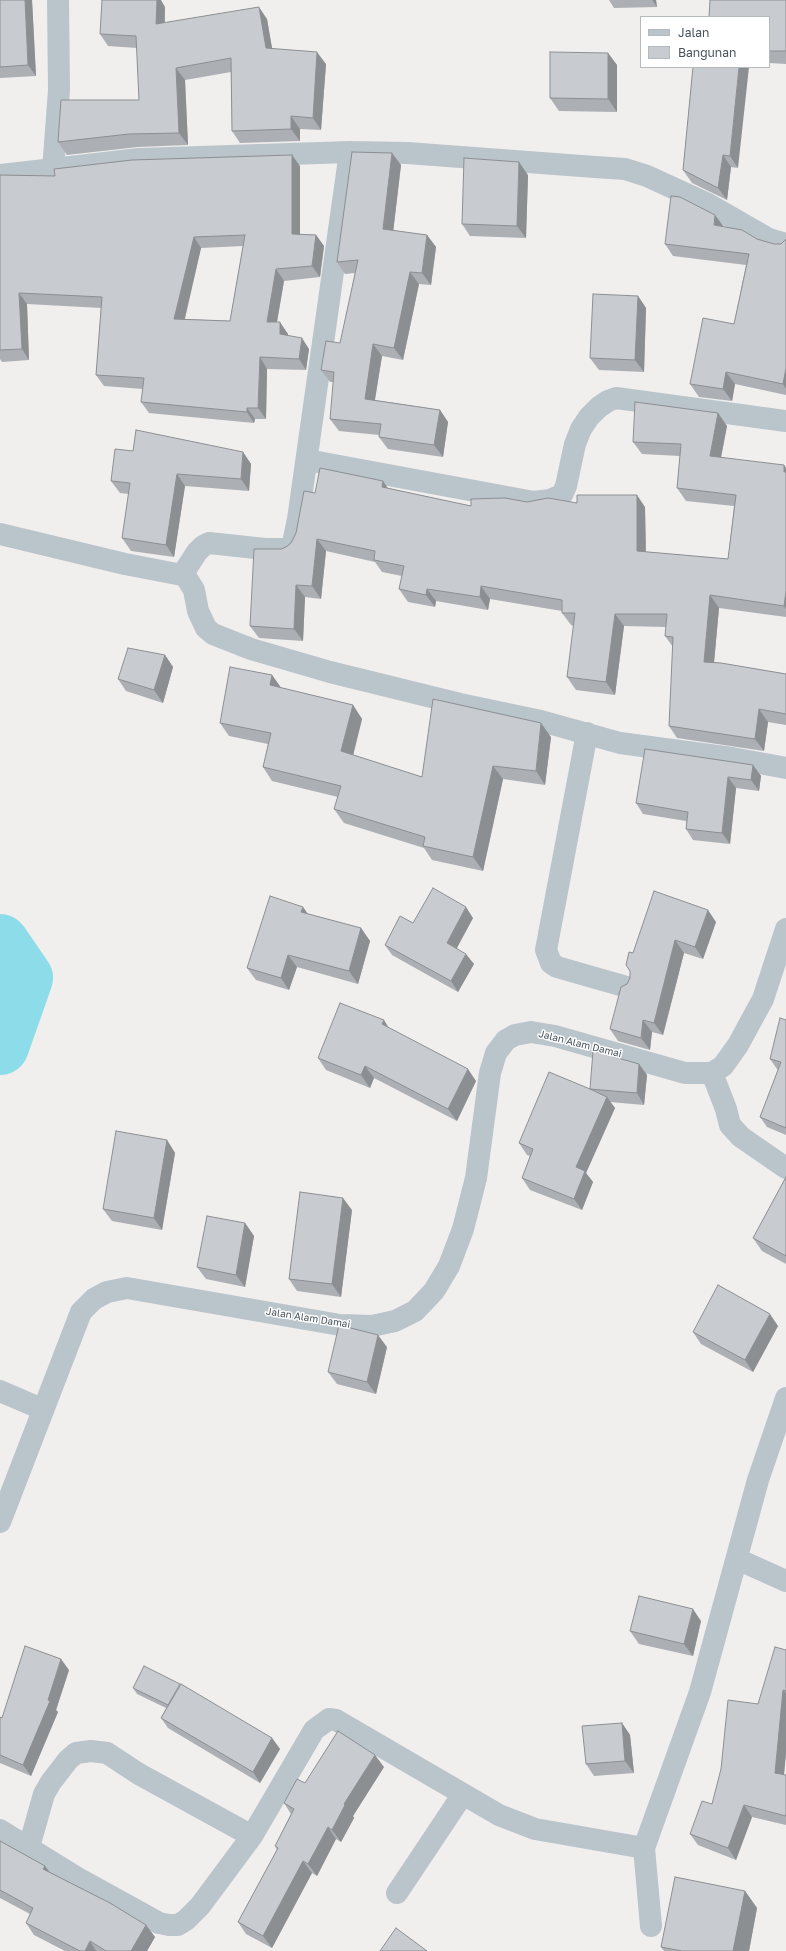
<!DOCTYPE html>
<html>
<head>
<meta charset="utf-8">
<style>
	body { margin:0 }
	#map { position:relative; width:786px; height:1951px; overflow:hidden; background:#f1eeee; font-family:"Golos Text",sans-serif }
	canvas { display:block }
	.legend { position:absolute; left:640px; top:16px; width:130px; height:52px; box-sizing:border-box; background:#fff; border:1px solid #b5babd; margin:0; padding:5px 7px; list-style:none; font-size:12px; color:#47535b }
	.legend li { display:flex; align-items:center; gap:8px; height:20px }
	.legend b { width:20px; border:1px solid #b5babd }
</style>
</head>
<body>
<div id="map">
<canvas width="786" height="1951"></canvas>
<ul class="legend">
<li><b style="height:5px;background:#bac4cb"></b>Jalan</li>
<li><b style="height:11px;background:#c8ccd1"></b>Bangunan</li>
</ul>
</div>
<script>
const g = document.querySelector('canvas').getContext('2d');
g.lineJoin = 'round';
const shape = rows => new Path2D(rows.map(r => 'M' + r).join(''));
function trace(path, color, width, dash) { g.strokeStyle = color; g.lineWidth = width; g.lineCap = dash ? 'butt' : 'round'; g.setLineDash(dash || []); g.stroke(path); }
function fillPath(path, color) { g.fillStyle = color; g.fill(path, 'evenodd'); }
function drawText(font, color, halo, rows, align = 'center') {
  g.font = font + ' "Golos Text",sans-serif'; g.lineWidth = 3; g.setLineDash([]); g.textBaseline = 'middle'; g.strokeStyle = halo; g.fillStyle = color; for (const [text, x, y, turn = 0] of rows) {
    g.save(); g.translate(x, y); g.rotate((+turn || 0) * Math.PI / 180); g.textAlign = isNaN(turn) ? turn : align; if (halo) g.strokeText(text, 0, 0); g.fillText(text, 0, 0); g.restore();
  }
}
trace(shape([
	[0,943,24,978,0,1046]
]), '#8cdce9', 58);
trace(shape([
	[53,170,59,90,58,0],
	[0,175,139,159,350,152,407,153,595,167,625,169,647,176,708,204,769,239,786,244],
	[307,460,534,502,550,500,562,495,566,486,575,444,581,429,589,417,599,407,608,401,616,398,786,421],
	[0,534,125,564,182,575,186,577,194,590,198,611,206,628,213,634,251,649,330,672,460,704,541,721,620,743,732,758,786,768],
	[182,575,197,552,203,546,209,543,265,549,289,549,293,543,298,519,350,152],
	[587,733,546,950,551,963,557,967,627,987],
	[712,1073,726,1109,730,1125,741,1137,786,1168],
	[0,1391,42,1409],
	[0,1522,81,1312,94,1299,107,1292,127,1288,340,1325,372,1326,395,1321,415,1311,434,1291,449,1266,463,1229,476,1178,490,1073,496,1053,506,1040,515,1035,531,1032,555,1036,685,1073,712,1073,723,1066,738,1045,763,999,786,929],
	[737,1559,786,1581],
	[0,1830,81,1880,159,1923,169,1925,178,1925,186,1920,200,1906,252,1836,314,1730,329,1719,336,1720,499,1815,535,1829,644,1848],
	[29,1847,44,1794,51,1782,68,1760,76,1753,91,1751,107,1753,139,1774,252,1836],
	[397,1893,463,1794],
	[651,1926,644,1848,700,1692,758,1480,786,1398]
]), '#bac4cb', 22);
fillPath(shape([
	[0,0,32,0,36,76,0,78],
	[609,0,656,0,657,7,614,8],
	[786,0,786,64,769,63,769,17],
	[165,7,165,23,267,19,272,48,326,64,321,130,300,129,300,141,240,143,232,131,231,72,185,80,188,145,138,147,67,155,58,142,139,100,137,48,108,46,100,34],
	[608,53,617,65,617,112,559,111,550,98],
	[693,67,738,168,731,167,727,200,692,183,683,170],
	[392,153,401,165,393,231,427,235,436,247,431,285,419,284,403,360,382,356,375,400,440,410,448,422,443,457,388,449,379,437,379,435,339,431,330,419,334,382,330,382,321,370,340,343,355,273,345,274,337,262],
	[300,166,300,234,316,235,324,246,320,277,284,281,277,322,288,334,288,336,309,349,306,370,267,369,266,419,255,419,254,423,149,413,141,402,143,389,104,386,96,375,101,308,27,304,29,360,2,362,0,359,0,175,55,176],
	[243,246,230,321,185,319,201,248],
	[528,175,526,238,470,236,462,224],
	[723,227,757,239,774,244,781,244,786,239,786,395,735,384,732,401,699,397,690,384,734,324,746,265,673,256,665,244],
	[638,296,646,308,644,372,599,370,590,358],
	[718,413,727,426,721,457,786,468,786,617,719,608,714,662,786,674,786,725,768,722,764,751,677,738,669,726,673,647,665,636,666,627,624,626,615,695,576,690,567,677,574,626,571,625,562,613,562,611,490,599,488,610,436,601,435,607,408,602,399,589,402,576,382,572,375,562,326,551,321,599,305,597,303,641,259,638,250,626,281,549,286,547,291,543,296,533,315,493,388,488,471,506,527,502,577,503,645,507,646,552,728,559,734,506,686,501,677,488,680,456,642,454,633,442],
	[133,451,243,452,251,464,249,491,185,486,174,557,131,551,122,538,129,494,120,493,111,481],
	[165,655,173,667,163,703,126,691,118,679],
	[272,675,281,688,353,705,362,719,353,755,422,777,551,737,545,785,503,779,483,871,432,860,424,848,344,823,334,809,338,797,272,781,263,767,268,744,229,736,220,723],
	[753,765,761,776,759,791,736,788,730,844,693,840,686,829,686,821,643,814,636,803],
	[303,907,308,914,361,928,370,941,358,984,297,967,289,990,256,980,247,968],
	[473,918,457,948,474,964,458,992,392,955,385,945,413,923],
	[716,922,703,959,684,953,663,1035,652,1032,650,1050,618,1041,610,1029,627,984,630,978,630,971,633,953],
	[786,1020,786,1135,767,1127,760,1117,778,1070,777,1069,770,1059],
	[389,1028,476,1081,457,1121,374,1078,370,1088,326,1070,318,1058],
	[639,1064,647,1075,644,1105,610,1102,615,1108,586,1173,593,1182,582,1210,530,1190,522,1178,530,1156,527,1155,519,1143,590,1089],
	[167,1140,175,1153,162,1230,112,1221,103,1209],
	[786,1177,786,1264,762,1251,753,1238],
	[352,1210,341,1297,297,1291,289,1279],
	[245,1223,254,1236,245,1287,206,1279,197,1267],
	[778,1326,753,1372,701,1344,693,1332],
	[387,1347,376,1394,337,1384,328,1372],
	[701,1621,693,1656,639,1644,630,1631],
	[786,1650,786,1753,784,1775,786,1775,786,1825,752,1817,736,1860,698,1845,690,1834,712,1804,758,1704],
	[69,1670,56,1710,58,1712,31,1776,0,1763,0,1717,2,1718],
	[133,1688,272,1738,280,1749,260,1783,168,1728,161,1718,166,1708,137,1694],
	[622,1723,630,1735,634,1773,594,1776,586,1764],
	[384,1767,353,1816,354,1818,341,1842,336,1839,317,1876,312,1873,272,1948,246,1934,238,1922,277,1850,275,1846,291,1814,284,1803,305,1783],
	[0,1841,45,1866,50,1872,146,1925,155,1937,147,1951,65,1951,34,1935,26,1923,30,1914,0,1898],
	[745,1891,757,1908,749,1951,664,1951,661,1947]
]), '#acafb4');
fillPath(shape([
	[25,0,32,0,36,76,28,65],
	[157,0,161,0,165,7,164,37,156,24],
	[652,0,656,0,657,7],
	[259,7,267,19,274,60,266,48],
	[317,52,326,64,321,130,313,118],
	[608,53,617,65,617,112,608,99],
	[739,67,749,67,738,168,730,156],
	[176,68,185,80,188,145,179,133],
	[291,116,300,129,300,141,291,129],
	[392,153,401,165,392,242,383,229],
	[292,155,300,166,300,245,292,234],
	[723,155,731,167,727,200,718,188],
	[519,162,528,175,526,238,517,226],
	[715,215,724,227,714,225],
	[316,235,324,246,320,277,312,266],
	[427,235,436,247,431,285,422,273],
	[194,237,201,248,182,330,174,319],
	[276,269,284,281,275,333,267,322],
	[410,272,419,284,403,360,394,348],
	[19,293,27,304,29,360,22,349],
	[638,296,646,308,644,372,635,360],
	[280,322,288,334,288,346,280,334],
	[302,338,309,349,306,370,299,359],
	[373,344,382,356,373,411,365,399],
	[260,357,267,369,266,419,258,408],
	[786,368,786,389,783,384],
	[726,372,735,384,732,401,723,389],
	[247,408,255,419,254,423,247,412],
	[440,410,448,422,443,457,434,445],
	[718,413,727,426,719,468,710,456],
	[243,452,251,464,249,491,241,479],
	[784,465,786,468,786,475,784,472],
	[177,474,185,486,174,557,166,545],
	[383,481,392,494,382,487],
	[637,495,645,507,646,564,637,551],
	[317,539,326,551,321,599,312,586],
	[296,585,305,597,303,641,294,629],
	[481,586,490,599,488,610,480,597],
	[427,589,436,601,435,607,426,595],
	[786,591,786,609,784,606],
	[710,595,719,608,713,674,704,662],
	[615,614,624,626,615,695,606,682],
	[165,655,173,667,163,703,154,690],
	[272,675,282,689,270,685],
	[353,705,362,719,351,764,341,751],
	[759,709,768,722,764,751,755,739],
	[541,723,551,737,545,785,536,771],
	[753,765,761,776,759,791,751,780],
	[493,766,503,779,483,871,473,857],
	[728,777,736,788,730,844,722,833],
	[303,907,311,919,301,912],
	[466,907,473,918,454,953,447,943],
	[708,910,716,922,703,959,695,947],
	[361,928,370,941,358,984,349,971],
	[675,940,684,953,663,1035,654,1023],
	[466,954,474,964,458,992,451,981],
	[288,955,297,967,289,990,281,978],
	[384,1020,392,1033,382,1024],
	[643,1020,652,1032,650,1050,641,1038],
	[639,1064,647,1075,644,1105,637,1093],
	[365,1066,374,1078,370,1088,361,1075],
	[468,1069,476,1081,457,1121,448,1109],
	[607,1097,615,1108,586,1173,593,1182,582,1210,574,1199,576,1167],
	[167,1140,175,1153,162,1230,154,1218],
	[343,1198,352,1210,341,1297,332,1284],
	[245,1223,254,1236,245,1287,236,1275],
	[770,1314,778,1326,753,1372,745,1360],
	[378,1335,387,1347,376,1394,367,1382],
	[693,1609,701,1621,693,1656,684,1644],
	[61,1659,69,1670,56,1710,58,1712,31,1776,23,1765,48,1700],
	[783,1690,786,1693,786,1753,783,1784,775,1773],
	[622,1723,630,1735,634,1773,625,1761],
	[272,1738,280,1749,260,1783,253,1772],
	[375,1755,384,1767,353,1816,354,1818,341,1842,332,1830,344,1804],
	[744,1805,752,1817,736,1860,728,1848],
	[328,1827,336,1839,317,1876,308,1864],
	[303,1861,312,1873,272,1948,263,1936],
	[45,1866,54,1878,43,1869],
	[745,1891,757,1908,749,1951,733,1951],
	[146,1925,155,1937,147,1951,131,1951],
	[90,1941,96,1951,85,1951]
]), '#8c8f92');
const building = shape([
	[0,0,25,0,28,65,0,67,0,0],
	[102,0,157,0,156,24,259,7,266,48,317,52,313,118,291,116,291,129,232,131,231,58,176,68,179,133,129,134,58,142,61,100,139,100,136,36,100,34,102,0],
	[710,0,786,0,786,51,769,51,769,17,709,17,710,0],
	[550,52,608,53,608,99,550,98,550,52],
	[693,67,739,67,730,156,723,155,718,188,683,170,693,67],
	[352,152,392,153,383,229,427,235,422,273,410,272,394,348,373,344,365,399,440,410,434,445,379,437,381,424,330,419,334,372,321,370,326,341,340,343,358,260,337,262,352,152],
	[292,155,292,234,316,235,312,266,276,269,267,322,280,322,280,334,302,338,299,359,260,357,258,408,247,408,247,412,141,402,144,378,96,375,102,297,19,293,22,349,0,350,0,175,55,176,54,169,132,160,292,155],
	[245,235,230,321,174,319,194,237,245,235],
	[464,158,519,162,517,226,462,224,464,158],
	[671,196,680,197,715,215,714,225,742,230,757,239,774,244,781,244,786,239,786,368,783,384,726,372,723,389,690,384,703,318,734,324,749,254,665,244,671,196],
	[593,294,638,296,635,360,590,358,593,294],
	[635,402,718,413,710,456,784,465,784,472,786,472,786,591,784,606,710,595,704,662,721,663,786,674,786,714,759,709,755,739,669,726,673,637,665,636,667,614,615,614,606,682,567,677,575,613,562,613,562,600,481,586,480,597,427,589,426,595,399,589,404,566,374,560,375,551,317,539,312,586,296,585,294,629,250,626,254,549,281,549,286,547,291,543,296,533,304,491,315,493,320,468,383,481,382,487,471,506,471,499,505,498,527,502,548,498,577,503,577,495,637,495,637,551,728,559,736,495,677,488,681,444,633,442,635,402],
	[136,430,243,452,241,479,177,474,166,545,122,538,130,483,111,481,115,449,133,451,136,430],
	[128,648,165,655,154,690,118,679,128,648],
	[230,667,272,675,270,685,353,705,341,751,422,777,433,699,541,723,536,771,493,766,473,857,423,846,425,837,334,809,341,786,263,767,271,733,220,723,230,667],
	[645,749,753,765,751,780,728,777,722,833,686,829,688,812,636,803,645,749],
	[433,888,466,907,447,943,466,954,451,981,385,945,400,916,413,923,433,888],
	[654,891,708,910,695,947,675,940,654,1023,643,1020,641,1038,610,1029,621,987,627,984,630,978,630,971,626,965,629,952,633,953,654,891],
	[270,896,303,907,301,912,361,928,349,971,288,955,281,978,247,968,270,896],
	[340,1003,384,1020,382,1024,468,1069,448,1109,365,1066,361,1075,318,1058,340,1003],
	[780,1018,786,1020,786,1128,760,1117,781,1062,770,1059,780,1018],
	[593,1051,639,1064,637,1093,590,1089,607,1097,576,1167,585,1171,574,1199,522,1178,533,1149,519,1143,549,1072,590,1089,593,1051],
	[116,1131,167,1140,154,1218,103,1209,116,1131],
	[786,1177,786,1256,753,1238,786,1177],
	[300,1192,343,1198,332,1284,289,1279,300,1192],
	[207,1216,245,1223,236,1275,197,1267,207,1216],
	[718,1285,770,1314,745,1360,693,1332,718,1285],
	[339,1325,378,1335,367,1382,328,1372,339,1325],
	[639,1596,693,1609,684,1644,630,1631,639,1596],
	[25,1646,61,1659,48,1700,50,1701,23,1765,0,1755,0,1717,2,1718,25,1646],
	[775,1647,786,1650,786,1691,783,1690,775,1773,786,1775,786,1816,744,1805,728,1848,690,1834,702,1801,712,1804,721,1769,728,1700,758,1704,775,1647],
	[144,1666,180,1684,168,1705,133,1688,144,1666],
	[181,1684,272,1738,253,1772,161,1718,181,1684],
	[622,1723,625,1761,586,1764,582,1726,622,1723],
	[338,1731,375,1755,344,1804,345,1805,332,1830,328,1827,308,1864,303,1861,263,1936,238,1922,278,1848,275,1846,294,1809,284,1803,297,1779,305,1783,338,1731],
	[0,1841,45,1866,43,1869,110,1903,146,1925,131,1951,106,1951,90,1941,85,1951,80,1951,26,1923,33,1908,0,1890,0,1841],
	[675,1877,745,1891,733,1951,682,1951,661,1947,675,1877],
	[396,1928,427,1951,380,1951,396,1928]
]);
fillPath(building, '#c8ccd1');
trace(building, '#8c8f92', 1);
drawText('10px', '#47535b', '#fff', [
	["Jalan Alam Damai",580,1044,14],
	["Jalan Alam Damai",308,1318,9]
]);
</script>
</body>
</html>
